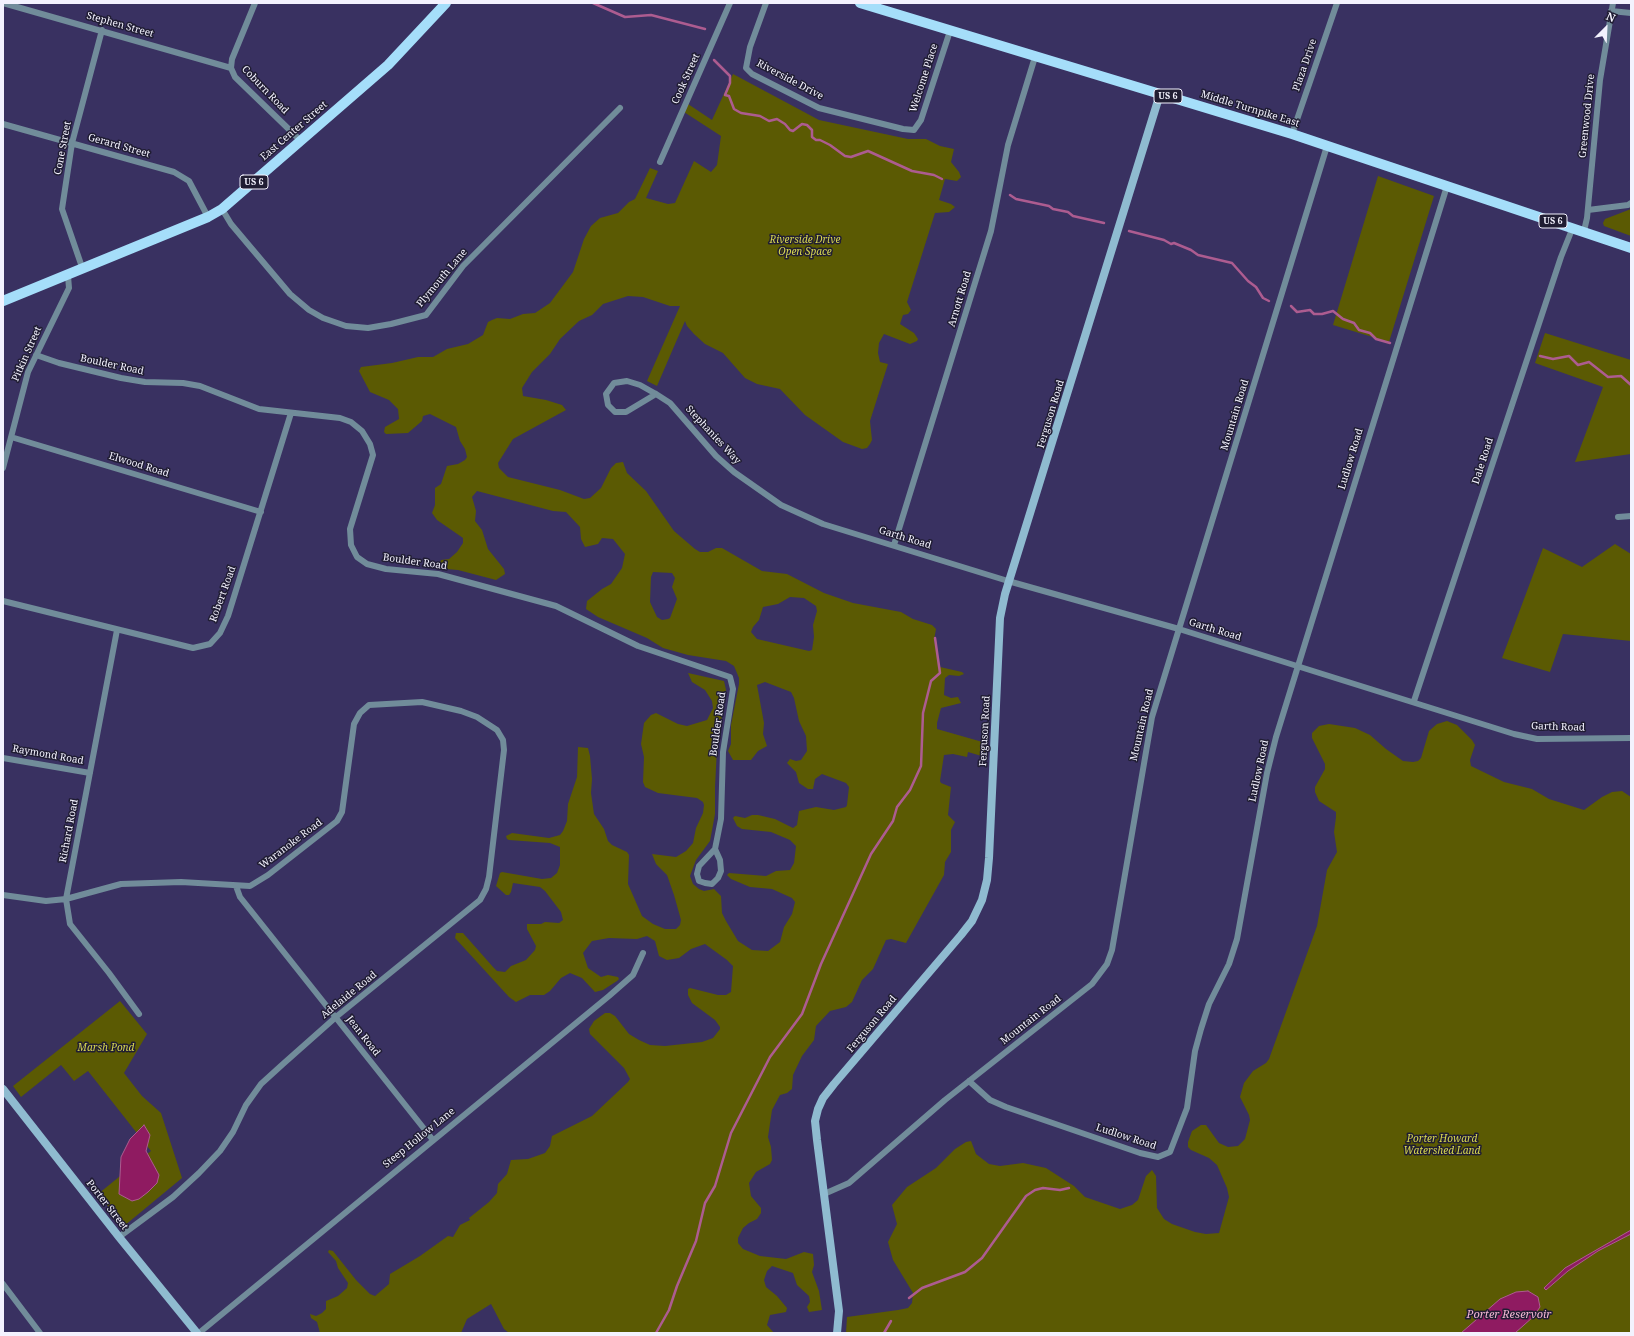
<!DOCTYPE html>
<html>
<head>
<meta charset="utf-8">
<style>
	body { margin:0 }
	#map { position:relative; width:1634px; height:1336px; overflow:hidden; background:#393161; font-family:"Noto Serif",serif }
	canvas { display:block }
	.frame { position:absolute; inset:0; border:4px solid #f3f2fe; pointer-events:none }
	.north { position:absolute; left:1586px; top:8px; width:40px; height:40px; -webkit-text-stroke:3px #201d33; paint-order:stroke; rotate:24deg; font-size:11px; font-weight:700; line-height:16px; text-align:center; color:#f3f2fe }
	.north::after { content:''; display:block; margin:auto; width:14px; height:18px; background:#f3f2fe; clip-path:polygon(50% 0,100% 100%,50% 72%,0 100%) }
</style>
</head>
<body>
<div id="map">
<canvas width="1634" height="1336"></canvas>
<div class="frame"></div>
<div class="north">N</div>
</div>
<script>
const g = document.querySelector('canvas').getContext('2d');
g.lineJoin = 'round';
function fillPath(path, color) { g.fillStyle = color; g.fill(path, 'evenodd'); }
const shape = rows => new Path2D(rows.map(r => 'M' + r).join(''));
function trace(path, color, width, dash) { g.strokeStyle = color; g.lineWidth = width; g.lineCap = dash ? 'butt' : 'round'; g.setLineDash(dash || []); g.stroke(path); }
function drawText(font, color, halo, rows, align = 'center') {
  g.font = font + ' "Noto Serif",serif'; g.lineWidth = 3; g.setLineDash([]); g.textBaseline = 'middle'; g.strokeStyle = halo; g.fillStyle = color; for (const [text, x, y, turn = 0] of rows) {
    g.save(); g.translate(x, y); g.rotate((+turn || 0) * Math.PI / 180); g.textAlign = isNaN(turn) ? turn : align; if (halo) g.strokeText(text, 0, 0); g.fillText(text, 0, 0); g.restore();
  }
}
fillPath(shape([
	[733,74,819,120,908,139,926,139,940,146,954,149,951,162,959,172,961,177,957,181,945,179,939,200,951,204,955,207,949,212,935,213,907,302,911,310,908,314,903,315,900,324,914,333,918,339,917,341,910,344,884,334,879,343,878,353,880,362,888,364,870,421,872,440,870,444,867,448,862,449,843,442,805,415,780,389,757,384,745,378,723,353,705,344,694,334,687,326,685,321,657,386,647,381,680,306,670,306,643,297,628,296,603,304,592,315,579,321,560,339,550,354,532,372,522,388,523,396,546,400,562,405,566,410,513,439,498,463,499,468,508,477,560,490,584,499,590,498,601,488,611,468,616,463,623,462,627,473,646,491,674,531,695,549,700,552,708,552,716,548,722,548,762,571,787,574,824,593,853,603,901,612,913,619,932,625,936,629,934,640,940,667,962,672,964,674,959,676,949,675,945,678,944,695,951,698,958,697,961,703,941,708,937,723,937,729,986,743,985,757,968,752,967,757,953,754,944,755,940,781,941,783,951,787,948,815,955,822,951,830,951,852,945,862,944,875,906,943,891,939,886,940,873,969,862,980,852,1002,846,1007,830,1011,816,1026,814,1040,802,1056,793,1075,792,1089,787,1093,780,1095,772,1110,768,1137,771,1147,772,1160,770,1164,756,1172,749,1183,751,1196,761,1208,761,1213,757,1219,749,1223,743,1228,738,1238,738,1243,743,1249,760,1256,786,1259,804,1252,813,1254,814,1265,812,1272,819,1291,822,1310,809,1312,807,1307,810,1302,809,1296,797,1285,793,1273,772,1266,767,1271,764,1280,766,1287,777,1296,787,1308,786,1312,770,1315,767,1325,774,1333,509,1333,504,1329,491,1304,467,1319,461,1333,320,1333,317,1322,311,1318,310,1314,316,1316,322,1313,326,1309,326,1301,338,1296,347,1288,348,1283,338,1268,336,1261,328,1252,329,1250,333,1251,356,1280,370,1294,375,1296,389,1284,390,1274,420,1256,448,1236,453,1237,460,1225,470,1220,469,1218,489,1202,497,1193,498,1184,507,1174,511,1160,528,1159,545,1153,550,1146,552,1136,592,1116,628,1082,630,1079,624,1068,590,1034,589,1029,594,1021,605,1013,610,1013,615,1016,629,1034,639,1040,650,1045,665,1046,702,1042,713,1038,720,1029,720,1027,715,1020,692,1003,688,995,688,989,690,988,718,995,726,995,731,992,733,966,727,960,705,944,691,949,679,958,667,960,659,956,655,941,647,936,637,939,609,938,592,941,583,953,588,968,601,977,608,975,618,977,619,979,617,981,603,990,595,992,582,978,570,973,561,978,550,991,544,995,530,995,516,1002,509,997,455,938,456,933,463,933,493,967,497,971,505,972,511,966,526,960,535,950,536,946,527,929,527,924,541,924,545,922,559,923,563,920,561,912,545,891,540,887,513,883,511,892,509,895,506,895,496,886,500,873,502,872,542,879,551,878,557,873,560,865,560,847,550,843,509,840,507,839,506,836,512,833,549,838,560,835,563,831,567,821,568,804,577,777,578,747,588,748,590,756,592,779,591,793,594,814,604,829,608,841,612,845,627,852,629,855,628,884,642,916,653,924,665,929,676,929,680,925,681,920,674,895,667,875,656,864,652,854,676,857,686,851,693,843,696,828,703,813,704,805,703,802,697,798,658,793,645,787,643,782,644,757,641,744,644,723,651,715,656,713,678,724,687,726,707,720,713,708,712,701,705,690,692,682,688,673,724,681,726,690,717,748,715,787,715,814,710,841,696,860,690,876,693,884,699,889,704,891,714,889,721,896,722,913,726,921,738,941,752,950,768,951,780,942,784,927,792,914,795,902,792,898,772,889,750,887,731,879,727,875,729,873,766,876,776,871,790,870,794,863,796,846,790,840,771,832,742,829,737,826,733,818,735,816,745,818,752,815,758,815,775,819,793,828,797,825,799,811,816,807,834,810,846,807,847,805,849,787,846,783,822,774,815,779,813,789,808,789,799,783,796,772,787,763,790,759,796,761,801,760,807,751,806,736,799,721,794,698,791,692,765,682,757,685,764,723,763,734,767,746,758,751,751,760,733,760,728,751,731,744,731,725,739,684,739,678,734,666,726,661,688,655,663,648,647,638,598,617,586,609,587,601,602,589,611,584,622,568,625,554,613,539,602,538,598,544,585,547,581,539,580,527,566,512,553,511,477,491,472,497,476,511,475,521,482,530,488,549,504,569,505,574,496,580,458,570,446,569,439,566,441,560,449,559,457,552,463,543,463,538,437,520,432,513,435,505,435,488,441,484,447,466,458,464,465,460,467,457,465,449,460,441,456,427,430,414,423,416,422,421,408,433,386,434,384,432,385,427,399,419,398,409,389,400,370,392,359,371,361,367,392,363,418,357,433,357,447,349,468,344,483,335,488,322,492,320,497,318,510,319,523,314,535,313,550,303,573,272,584,239,591,226,600,218,618,213,629,202,635,199,650,168,658,171,646,198,668,204,675,203,694,161,711,172,717,165,721,136,684,112,688,104,712,120],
	[653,572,672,573,675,578,672,587,677,599,670,618,668,619,662,620,657,617,650,602,651,577],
	[790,597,804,598,816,606,817,611,813,625,814,637,812,650,809,651,757,639,751,632,753,627,759,620,763,607,778,604],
	[1378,176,1434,196,1389,342,1333,325],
	[1631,209,1631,236,1604,226,1603,223,1605,219],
	[1545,333,1631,360,1631,454,1575,462,1603,387,1535,363],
	[1615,544,1631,554,1631,641,1563,634,1550,672,1502,658,1543,548,1582,567],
	[1447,721,1457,725,1472,740,1475,745,1470,760,1471,766,1504,782,1532,789,1549,799,1584,810,1602,797,1612,792,1622,791,1631,797,1631,1333,846,1333,847,1317,898,1310,908,1308,912,1303,913,1293,893,1260,888,1242,897,1224,892,1205,907,1187,936,1168,955,1149,966,1142,971,1141,976,1154,989,1164,1000,1166,1023,1163,1046,1168,1074,1186,1085,1197,1120,1209,1132,1205,1138,1200,1146,1176,1152,1170,1156,1176,1157,1208,1164,1219,1172,1224,1195,1232,1206,1234,1219,1233,1229,1197,1227,1188,1217,1165,1209,1158,1191,1150,1188,1147,1188,1142,1192,1131,1201,1125,1206,1125,1219,1143,1228,1147,1238,1146,1245,1139,1250,1120,1249,1115,1240,1097,1244,1083,1253,1071,1266,1063,1269,1059,1317,926,1327,870,1337,852,1334,832,1336,817,1336,812,1319,801,1315,792,1315,787,1325,769,1325,764,1312,738,1312,733,1319,726,1329,724,1355,728,1370,735,1386,749,1403,761,1413,762,1418,761,1421,758,1429,731,1437,724],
	[120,1001,147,1034,124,1073,142,1096,161,1113,182,1178,124,1226,98,1194,151,1151,88,1071,74,1081,61,1065,21,1097,13,1086]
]), '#5b5a03');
const water = shape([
	[144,1125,150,1135,146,1151,159,1175,157,1183,148,1192,139,1199,132,1201,119,1194,121,1157,130,1139,144,1125],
	[1631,1230,1631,1234,1598,1251,1568,1271,1546,1290,1544,1288,1565,1268,1631,1230],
	[1528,1291,1538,1297,1540,1307,1533,1317,1515,1333,1461,1333,1500,1299,1516,1292,1528,1291]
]);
fillPath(water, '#8f1b61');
trace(water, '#ad5c90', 1);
trace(shape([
	[593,3,625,17,651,15,705,29],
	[714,60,730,76,730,83,725,95,729,96,734,109,741,113,760,116,769,121,777,119,785,124,790,130,793,131,802,124,807,125,812,130,812,137,816,140,820,140,830,145,845,156,851,157,868,151,912,171,934,175,942,179],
	[1010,195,1016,199,1049,206,1053,209,1068,212,1073,216,1104,223],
	[1129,231,1164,240,1171,244,1174,243,1191,250,1198,255,1232,263,1248,281,1256,287,1263,298,1269,301],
	[1291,306,1297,312,1310,310,1314,314,1322,314,1333,311,1343,319,1354,323,1359,330,1370,333,1376,339,1390,343],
	[1540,356,1553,359,1569,356,1578,365,1589,362,1608,377,1621,376,1631,385],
	[909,1298,922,1288,965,1272,982,1258,1026,1196,1035,1190,1043,1188,1060,1190,1069,1188],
	[656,1333,669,1310,677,1286,696,1241,705,1203,715,1186,731,1133,770,1057,802,1014,821,964,871,854,893,821,897,807,910,790,921,766,923,713,931,681,940,673,935,638],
	[884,1333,891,1321]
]), '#ad5c90', 2.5);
trace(shape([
	[3,3,231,68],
	[255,3,232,59,231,68,235,77,301,141],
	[766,3,750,47,746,68,752,74,819,108,903,129,914,130,921,120,950,31],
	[1611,11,1631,13],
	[3,124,174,172,189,181,208,217],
	[1292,134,1337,3],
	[660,162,730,3],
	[222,209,231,224,290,294,309,310,323,318,346,326,368,328,391,324,426,315,463,266,620,108],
	[1588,210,1628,205,1631,203],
	[1584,231,1587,218,1600,80,1613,3],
	[83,270,62,209,72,143,102,30],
	[36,355,59,363,121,378,145,382,183,383,200,386,259,409,340,418,351,422,362,431,370,444,373,455,350,529,351,545,357,557,367,564,386,569,438,574,556,606,638,646,730,677,733,689,723,752,721,819,715,849,699,866,697,874,699,881,705,883,712,884,718,878,721,871,720,860,715,849],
	[656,394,626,412,615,412,608,405,606,394,614,383,627,381,640,385,656,394,670,403,716,456,734,472,781,505,823,524,1008,581,1179,629,1514,734,1537,739,1631,738],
	[11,437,261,512],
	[3,468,28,372,69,288,68,276],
	[1618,517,1631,516],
	[894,545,991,231,1008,145,1035,57],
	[3,601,193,648,210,644,220,633,228,616,291,413],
	[117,630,66,899,70,924,109,973,139,1014],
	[1414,701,1561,257,1573,227],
	[3,758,90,773],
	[236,886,240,897,433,1140],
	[3,895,46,901,66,899,121,884,181,882,250,886,268,875,337,821,342,812,354,724,360,713,369,705,422,702,461,711,477,717,497,730,503,740,504,750,489,877,486,889,480,900,336,1017,283,1064,261,1084,246,1105,233,1132,220,1151,199,1173,173,1197,119,1237],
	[969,1081,990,1100,1006,1107,1140,1153,1158,1157,1170,1152,1187,1108,1195,1051,1201,1029,1209,1004,1229,964,1237,939,1267,773,1276,737,1447,186],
	[824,1194,849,1183,945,1100,1092,984,1107,964,1112,950,1152,717,1327,146],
	[3,1284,40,1333],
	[199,1333,609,996,633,975,643,953]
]), '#718c9a', 6);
trace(shape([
	[3,1089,119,1237,197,1333],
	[837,1333,839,1311,817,1140,815,1121,818,1109,823,1098,834,1084,961,935,972,921,982,900,987,880,989,858,1000,618,1005,594,1160,94]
]), '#8fbbd0', 8);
trace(shape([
	[860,3,1292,134,1631,248],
	[3,301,208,217,222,209,388,65,446,3]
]), '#a5defa', 10);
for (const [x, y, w] of [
	[1168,96,28],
	[254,182,28],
	[1553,221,28]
]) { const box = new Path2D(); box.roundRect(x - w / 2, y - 7, w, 14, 3); g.fillStyle = '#201d33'; g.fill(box); trace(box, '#f3f2fe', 1); }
drawText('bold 9px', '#f3f2fe', null, [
	["US 6",1168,96],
	["US 6",254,182],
	["US 6",1553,221]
]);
drawText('10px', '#f3f2fe', '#201d33', [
	["Stephen Street",120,25,16],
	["Plaza Drive",1305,65,-71],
	["Welcome Place",924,78,-72],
	["Cook Street",686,79,-66],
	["Riverside Drive",790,80,28],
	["Coburn Road",265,90,46],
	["Middle Turnpike East",1250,109,17],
	["Greenwood Drive",1587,116,-84],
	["East Center Street",294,131,-41],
	["Gerard Street",119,146,16],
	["Cone Street",63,148,-79],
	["Plymouth Lane",442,278,-50],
	["Arnott Road",960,299,-73],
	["Pitkin Street",27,354,-66],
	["Boulder Road",112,365,12],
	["Ferguson Road",1051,414,-73],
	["Mountain Road",1235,415,-73],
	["Stephanies Way",713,435,47],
	["Ludlow Road",1351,459,-73],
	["Dale Road",1483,461,-72],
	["Elwood Road",139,465,17],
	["Garth Road",905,538,17],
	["Boulder Road",415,562,8],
	["Robert Road",223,594,-70],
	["Garth Road",1215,630,17],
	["Boulder Road",718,724,-82],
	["Mountain Road",1142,725,-77],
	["Garth Road",1558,727,2],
	["Ferguson Road",985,731,-87],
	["Raymond Road",48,755,10],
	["Ludlow Road",1259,771,-78],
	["Richard Road",69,831,-79],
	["Waranoke Road",291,844,-37],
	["Adelaide Road",349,995,-39],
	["Mountain Road",1031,1020,-38],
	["Ferguson Road",872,1024,-50],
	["Jean Road",363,1036,52],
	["Ludlow Road",1126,1137,18],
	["Steep Hollow Lane",419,1138,-39],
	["Porter Street",107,1205,52]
]);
drawText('italic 10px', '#d9d851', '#201d33', [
	["Riverside Drive",805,240],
	["Open Space",805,252],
	["Marsh Pond",106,1048],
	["Porter Howard",1442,1139],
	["Watershed Land",1442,1151]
]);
drawText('italic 11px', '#f3b7d3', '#201d33', [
	["Porter Reservoir",1509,1315]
]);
</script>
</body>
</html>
